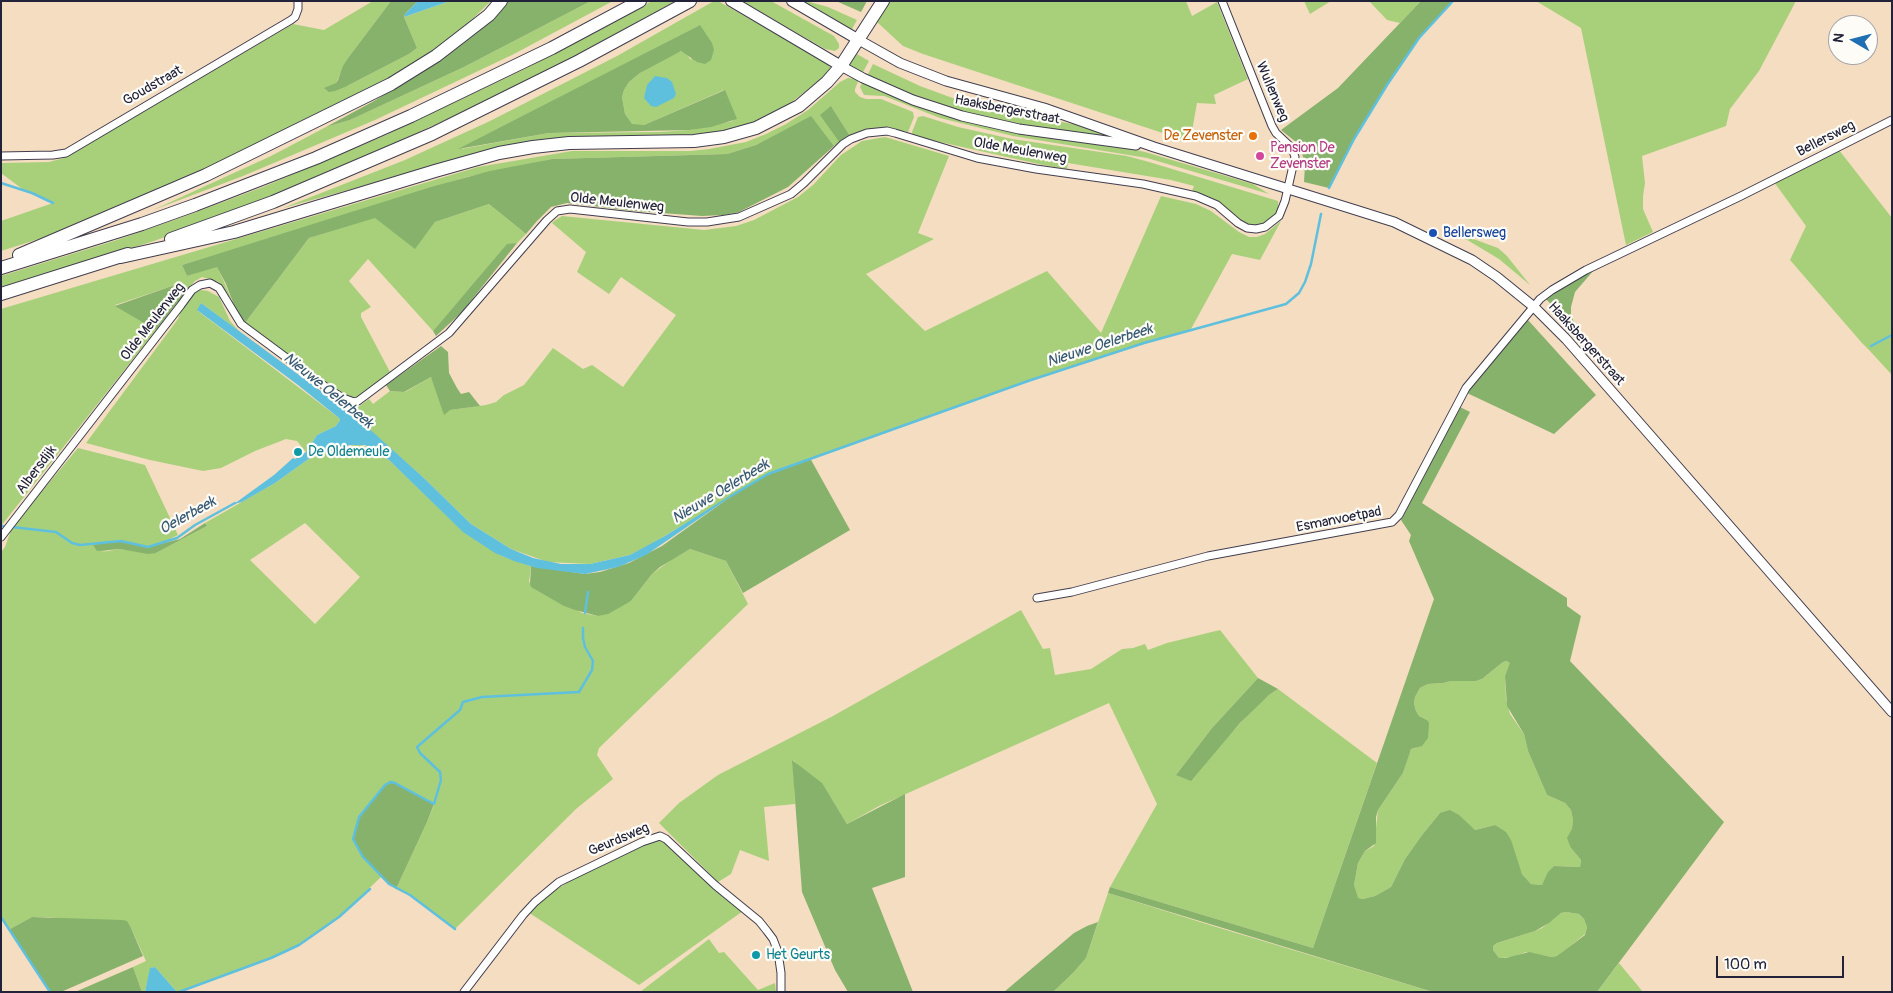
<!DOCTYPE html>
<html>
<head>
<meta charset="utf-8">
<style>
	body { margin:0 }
	#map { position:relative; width:1893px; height:993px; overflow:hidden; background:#f4ddc0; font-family:Pangolin,sans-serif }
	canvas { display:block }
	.frame { position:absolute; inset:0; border:2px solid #22223b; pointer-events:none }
	.north { position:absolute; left:1828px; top:15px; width:50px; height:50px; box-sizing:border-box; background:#fdfcf7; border:1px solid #a5a5ac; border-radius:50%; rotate:278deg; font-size:14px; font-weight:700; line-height:20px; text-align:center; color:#22223b }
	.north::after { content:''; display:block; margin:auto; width:18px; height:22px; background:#1f6fb2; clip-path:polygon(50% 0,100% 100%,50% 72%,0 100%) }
	.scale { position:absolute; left:1716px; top:956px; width:128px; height:22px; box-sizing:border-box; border:2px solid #22223b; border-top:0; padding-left:6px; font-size:15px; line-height:18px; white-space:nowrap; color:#22223b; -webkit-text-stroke:4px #fdfcf7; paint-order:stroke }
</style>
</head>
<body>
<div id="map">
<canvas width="1893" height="993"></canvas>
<div class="frame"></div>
<div class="north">N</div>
<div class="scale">100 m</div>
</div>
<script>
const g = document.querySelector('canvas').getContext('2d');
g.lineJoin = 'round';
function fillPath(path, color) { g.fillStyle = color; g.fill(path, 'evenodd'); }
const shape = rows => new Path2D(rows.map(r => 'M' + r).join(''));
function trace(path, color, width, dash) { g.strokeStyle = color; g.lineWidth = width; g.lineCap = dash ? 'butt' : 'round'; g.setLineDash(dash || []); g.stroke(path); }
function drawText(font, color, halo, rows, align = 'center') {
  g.font = font + ' Pangolin,sans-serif'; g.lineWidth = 4.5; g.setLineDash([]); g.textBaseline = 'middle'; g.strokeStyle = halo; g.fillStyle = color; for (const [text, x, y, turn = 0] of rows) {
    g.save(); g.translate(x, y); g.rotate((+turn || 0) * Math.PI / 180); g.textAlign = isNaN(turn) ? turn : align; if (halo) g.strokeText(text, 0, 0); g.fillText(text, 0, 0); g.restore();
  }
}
fillPath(shape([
	[373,1,391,1,348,58,336,83,347,86,409,54,417,48,404,17,450,1,491,1,456,35,426,56,401,72,330,111,145,197,42,238,1,251,1,221,53,203,25,191,1,173,1,163,49,162,64,158,293,24,324,30],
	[591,1,613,1,514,54,375,120,243,176,153,210,271,156,326,127,350,120,464,67],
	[652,1,676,1,551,69,482,103,367,156,243,208,154,241,1,289,1,276,117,240,183,217,263,187,386,135,527,68],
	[714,1,718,1,830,65,830,72,793,101,776,112,759,121,715,134,613,137,425,169,283,208,405,160,490,121,617,56],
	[698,26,700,26,691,60,685,52,678,51,640,73,629,82,624,90,622,97,625,114,632,125,644,125,724,90,733,121,689,130,660,132,549,133,461,149],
	[741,1,771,1,834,36,839,44,839,48,835,51,825,49],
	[797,1,806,1,828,7,857,20,852,29,846,28],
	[889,1,1186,1,1192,16,1217,2,1248,79,1214,95,1216,104,1197,103,1190,142,923,54,903,46,877,22],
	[1304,1,1331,1,1310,14],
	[1369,1,1421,1,1400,23,1387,20],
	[1536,1,1796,1,1759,71,1730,109,1726,126,1642,156,1645,183,1643,196,1643,209,1653,232,1626,245,1581,28],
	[857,54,869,61,862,74,847,65],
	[873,64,920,86,958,100,998,110,1078,125,1111,137,1111,139,995,122,944,108,867,76],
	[848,78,859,79,855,89,855,92,860,97,866,99,881,99,913,112,914,117,908,132,877,128,850,136,831,106,840,143,834,146,811,117,756,145,727,154,552,159,467,177,182,265,187,276,217,266,232,300,219,282,202,277,195,281,184,294,172,286,115,305,156,330,1,526,1,309,478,167,572,151,690,151,709,149,746,142,766,134,786,124,808,110,840,82],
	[863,81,911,102,1145,152,1253,184,1269,194,1147,158,1013,136,940,118,884,96,864,95,860,87],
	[923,116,958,127,1012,139,1127,156,1149,162,1278,201,1278,210,1277,215,1262,227,1245,225,1214,200,1192,191,1194,186,1171,180,1068,163,1067,169,1043,165,913,136,912,132,918,117],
	[885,137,949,156,918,233,934,239,866,274,925,331,1047,271,1101,333,1161,196,1196,204,1211,211,1239,232,1249,237,1257,237,1265,234,1281,221,1260,260,1232,254,1191,329,1028,381,768,474,648,546,630,555,590,564,548,562,511,549,471,524,425,479,347,410,358,407,369,399,373,404,390,391,405,392,431,377,450,410,486,405,496,402,504,395,524,385,553,348,583,369,592,365,623,387,676,315,621,277,609,294,577,272,586,252,552,223,554,221,562,216,704,230,736,226,754,220,798,197,813,185,841,155,862,141],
	[1839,150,1892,218,1892,375,1870,351,1862,343,1790,260,1806,226,1774,182],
	[489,204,526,234,517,243,507,245,433,331,368,259,349,281,371,307,361,313,361,317,390,372,358,398,353,400,343,396,245,323,309,238,375,217,415,248,435,222],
	[1446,229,1498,248,1507,256,1530,285,1499,259,1469,241],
	[201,290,208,291,219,297,230,321,239,331,201,303,198,311,339,418,340,420,336,426,317,435,306,452,297,441,286,439,255,451,221,468,203,471,150,460,86,443,178,319,184,303,191,294],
	[357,444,371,448,389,460,464,532,502,556,531,566,529,582,582,613,598,616,631,601,652,574,671,560,690,549,726,561,748,604,599,748,597,755,613,779,576,809,455,929,411,896,396,889,427,822,434,805,395,783,390,782,385,785,359,817,363,857,381,877,339,917,299,945,271,958,179,992,177,992,155,967,151,968,145,992,142,992,133,967,146,961,131,928,49,917,32,917,10,929,1,917,1,552,5,547,12,527,78,448,145,465,178,535,162,543,148,547,131,543,101,552,120,549,156,553,207,526,205,523,275,483,310,458],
	[305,523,360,577,315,624,250,560],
	[1021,610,1043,649,1050,648,1055,675,1091,669,1122,649,1133,648,1145,644,1148,650,1167,643,1220,630,1258,678,1212,728,1176,775,1222,743,1255,707,1269,695,1278,689,1377,763,1313,948,1110,887,1157,804,1109,703,879,806,847,824,831,798,793,760,795,804,764,807,769,861,740,850,731,874,718,882,659,823,679,803,718,775,833,716],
	[1507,661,1511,663,1505,676,1506,699,1510,714,1524,734,1528,751,1547,795,1565,803,1571,810,1573,820,1571,848,1581,860,1580,867,1554,866,1542,885,1531,884,1522,874,1516,860,1495,825,1475,830,1467,824,1440,813,1422,835,1405,859,1391,887,1375,896,1363,899,1357,898,1354,885,1358,863,1365,851,1374,846,1378,810,1403,773,1409,754,1411,749,1416,748,1427,720,1419,716,1416,711,1414,704,1415,697,1420,688,1428,684,1443,683,1451,681,1476,681,1482,679,1503,662],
	[656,839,666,841,743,911,639,985,528,912,552,892,572,880],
	[1108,893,1213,926,1433,992,1053,992,1073,973,1086,958],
	[1566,912,1579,914,1584,919,1587,927,1585,934,1558,956,1551,957,1526,952,1513,957,1502,958,1499,958,1493,950,1493,946,1497,943,1535,931,1542,928,1561,913],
	[709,939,719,953,724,952,758,990,775,983,776,992,640,992],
	[1619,963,1643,992,1597,992]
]), '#a8d07b');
fillPath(shape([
	[391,1,418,1,405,14,404,17,417,48,409,54,347,86,335,91,329,92,324,88,336,83,338,80,343,66,348,58],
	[507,1,591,1,464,67,350,120,326,127,374,101,436,63,495,16],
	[836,1,867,1,861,12],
	[1421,1,1453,1,1419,38,1387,85,1354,139,1329,188,1304,182,1305,165,1301,149,1296,142,1281,130,1338,88],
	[700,25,712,43,714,50,711,60,705,64,697,62,681,51,640,73,629,82,624,90,622,97,625,114,632,124,644,125,725,90,737,119,711,127,689,130,549,133,458,149],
	[831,106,850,136,840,143,820,115],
	[811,116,834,146,788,187,739,212,724,215,702,216,635,211,567,203,551,207,537,221,526,234,489,204,435,222,415,249,375,218,309,238,245,323,239,318,226,284,217,267,187,276,182,265,431,187,490,171,552,159,727,154,756,145],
	[517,243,462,312,436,336,433,331,507,244],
	[1594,270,1575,292,1571,307,1571,315,1578,333,1546,299,1567,283],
	[172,286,184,294,156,330,115,306],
	[1528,320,1596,395,1554,434,1467,393,1480,374],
	[441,346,448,352,449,373,457,388,461,394,469,392,480,406,450,410,444,415,431,377,404,392,390,391,386,385],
	[1460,407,1470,412,1422,503,1567,598,1567,606,1581,616,1570,661,1724,822,1597,992,1433,992,1108,893,1110,887,1313,948,1434,599,1409,541,1411,535,1401,520],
	[1507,661,1510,663,1505,676,1507,706,1524,734,1528,751,1547,795,1565,803,1571,810,1573,820,1572,829,1567,838,1571,848,1581,860,1580,867,1554,866,1548,872,1542,885,1531,884,1522,874,1511,840,1506,832,1495,825,1475,830,1459,815,1450,810,1440,813,1422,835,1405,859,1391,887,1375,896,1363,899,1358,898,1354,885,1358,863,1365,851,1376,843,1376,817,1378,810,1403,773,1411,749,1422,746,1428,738,1429,723,1427,720,1419,716,1416,711,1414,704,1415,697,1420,688,1428,684,1443,683,1451,681,1476,681,1482,679,1503,662],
	[1566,912,1579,914,1584,919,1587,927,1585,935,1557,956,1551,957,1529,952,1506,958,1499,958,1493,950,1493,946,1497,943,1535,931,1549,923,1561,913],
	[810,458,850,530,743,593,726,561,690,549,660,567,652,574,631,601,608,614,598,616,575,610,564,606,531,587,530,584,531,566,585,574,600,572,629,563,662,546,733,495,768,474],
	[205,523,207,526,156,553,148,554,120,549,97,551,93,545,121,541,148,547,180,539],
	[1258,678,1278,689,1269,695,1240,723,1191,781,1176,775,1212,728],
	[792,760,822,783,847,824,905,794,905,877,872,888,913,992,848,992,835,970,802,892],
	[390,782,395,783,434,804,427,822,396,889,381,877,363,857,353,839,359,817,385,785],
	[32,917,123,920,127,921,131,928,143,956,61,992,50,992,12,935,10,929],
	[1098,922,1086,958,1073,973,1053,992,1004,992,1074,933,1087,926],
	[133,967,142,992,75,992]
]), '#86b26b');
fillPath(shape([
	[418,1,450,1,404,17,405,14],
	[655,76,667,78,672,82,676,94,674,98,656,107,651,106,644,98,647,85],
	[201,303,355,416,425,479,471,524,511,549,533,558,561,564,590,564,630,555,665,536,731,495,732,496,646,555,618,567,585,574,537,568,514,561,495,553,463,532,389,460,365,445,350,445,310,458,275,483,242,502,234,504,274,475,293,458,295,459,306,452,317,435,336,426,340,420,339,418,298,385,197,310],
	[155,967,177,992,145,992,150,968]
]), '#5fc0de');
trace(shape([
	[1,183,32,193,53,203],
	[1329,188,1354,139,1387,85,1419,38,1453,1],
	[1871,346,1892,335],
	[731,496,768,474,1028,381,1144,343,1286,304,1299,293,1305,282,1311,264,1321,214],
	[1,526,3,526],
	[12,527,56,532,72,543,80,545,121,541,148,547,177,538,195,525,235,503],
	[585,613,588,592],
	[1,917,50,992],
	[455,929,410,895,389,884,363,857,353,839,359,817,385,785,390,782,395,783,434,804,441,780,440,772,420,753,417,747,460,710,463,702,482,697,579,692,592,670,593,661,585,647,583,638,583,628],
	[179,992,271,958,299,945,339,917,370,889]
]), '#5fc0de', 2.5);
const street = shape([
	[1,156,53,155,66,153,291,20,295,17,298,9,298,1],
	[1,537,181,305,192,290,200,285,210,283,219,288,241,324,330,390,343,398,354,402,358,401,449,333,547,220,557,211,570,209,688,222,707,222,739,217,791,194,804,183,843,144,851,139,867,133,887,131,895,133,977,158,1036,169,1143,184,1196,196,1217,205,1238,223,1247,228,1256,229,1265,227,1279,216,1285,201,1295,157,1292,148,1276,133,1272,126,1222,1],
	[1037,598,1072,592,1208,556,1392,522,1399,515,1466,388,1540,299,1552,290,1586,270,1741,196,1892,120],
	[464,992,523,915,535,902,559,882,642,842,660,836,666,839,715,885,759,921,767,931,773,939,778,952,781,973,781,992]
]);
const secondary = shape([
	[859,40,900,63,946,81,1044,108,1154,147,1394,222,1472,260,1497,277,1534,307,1566,339,1892,712],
	[841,66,863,78,913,100,962,116,1019,129,1136,145]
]);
const primary = shape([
	[731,1,841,66],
	[792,1,859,40]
]);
const highway = shape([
	[171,239,273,202,432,134,579,61,690,1],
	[19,255,206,175,391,84,436,56,489,15,501,1],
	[121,257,234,232,435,171,499,153,533,147,569,143,694,141,724,137,756,128,799,106,827,82,841,66,883,1],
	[1,268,142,224,195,205,316,158,411,116,552,48,640,1],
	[1,294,128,254]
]);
trace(street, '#423e4f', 9);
trace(secondary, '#423e4f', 11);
trace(primary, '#423e4f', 12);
trace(highway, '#423e4f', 14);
trace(street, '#fff', 7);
trace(secondary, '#fff', 9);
trace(primary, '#fff', 10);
trace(highway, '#fff', 12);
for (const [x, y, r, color] of [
	[1253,136,5,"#e8710a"],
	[1260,156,5,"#d1479c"],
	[1433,233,5,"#1a4fb4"],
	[298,452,5,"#0f9aa8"],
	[756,955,5,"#0f9aa8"]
]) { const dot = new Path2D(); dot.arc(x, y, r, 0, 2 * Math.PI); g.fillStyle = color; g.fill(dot); trace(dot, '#fdfcf7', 2); }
drawText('14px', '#22223b', '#fdfcf7', [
	["Goudstraat",153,86,-30],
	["Wullenweg",1272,92,67],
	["Haaksbergerstraat",1007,110,11],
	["Bellersweg",1826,139,-27],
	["Olde Meulenweg",1020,151,10],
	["Olde Meulenweg",617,203,6],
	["Olde Meulenweg",153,322,-52],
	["Haaksbergerstraat",1586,344,48],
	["Albersdijk",37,470,-53],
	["Esmanvoetpad",1339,520,-11],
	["Geurdsweg",619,840,-23]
]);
drawText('14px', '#c56008', '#fdfcf7', [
	["De Zevenster",1243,136]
], 'right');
drawText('14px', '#b23c85', '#fdfcf7', [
	["Pension De",1270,148],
	["Zevenster",1270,164]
], 'left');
drawText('14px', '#164399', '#fdfcf7', [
	["Bellersweg",1443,233]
], 'left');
drawText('14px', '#0d838f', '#fdfcf7', [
	["De Oldemeule",308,452],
	["Het Geurts",766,955]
], 'left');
drawText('italic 15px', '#375974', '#fdfcf7', [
	["Nieuwe Oelerbeek",1100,346,-18],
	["Nieuwe Oelerbeek",328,391,39],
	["Nieuwe Oelerbeek",721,492,-31],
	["Oelerbeek",188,516,-29]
]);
</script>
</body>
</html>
